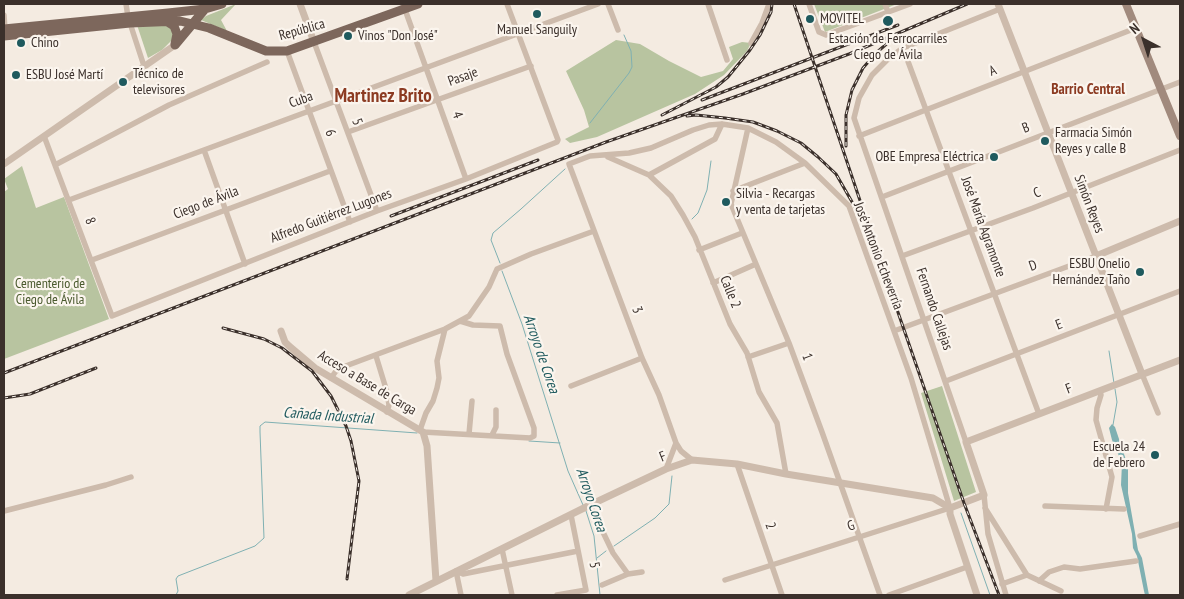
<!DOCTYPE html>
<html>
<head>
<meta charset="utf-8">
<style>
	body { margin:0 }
	#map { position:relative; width:1184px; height:599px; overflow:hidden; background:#f4ebe1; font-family:"PT Sans Narrow",sans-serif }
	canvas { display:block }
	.frame { position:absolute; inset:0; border:5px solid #3b302b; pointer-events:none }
	.north { position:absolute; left:1119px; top:15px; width:50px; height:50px; -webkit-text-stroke:4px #fbf5ee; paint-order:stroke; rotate:320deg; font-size:14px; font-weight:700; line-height:20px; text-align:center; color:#3b302b }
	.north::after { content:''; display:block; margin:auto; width:18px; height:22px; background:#3b302b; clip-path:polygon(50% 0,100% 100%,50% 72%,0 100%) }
</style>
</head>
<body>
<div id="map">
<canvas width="1184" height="599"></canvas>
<div class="frame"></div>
<div class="north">N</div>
</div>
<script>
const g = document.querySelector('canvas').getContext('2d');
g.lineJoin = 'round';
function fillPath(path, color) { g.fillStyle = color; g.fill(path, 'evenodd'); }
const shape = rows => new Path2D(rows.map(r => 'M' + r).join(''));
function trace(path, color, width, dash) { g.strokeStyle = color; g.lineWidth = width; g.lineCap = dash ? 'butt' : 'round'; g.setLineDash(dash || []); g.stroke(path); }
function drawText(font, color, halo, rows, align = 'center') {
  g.font = font + ' "PT Sans Narrow",sans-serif'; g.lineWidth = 4.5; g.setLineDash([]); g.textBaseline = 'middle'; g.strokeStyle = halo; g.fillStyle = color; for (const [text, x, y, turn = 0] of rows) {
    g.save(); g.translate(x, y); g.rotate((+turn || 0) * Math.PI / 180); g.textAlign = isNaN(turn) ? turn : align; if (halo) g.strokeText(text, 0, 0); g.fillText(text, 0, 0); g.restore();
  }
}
fillPath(shape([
	[236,4,221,20,227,31,201,20,206,16],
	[814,4,897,4,825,32],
	[164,24,173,29,173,39,162,50,148,58,137,25],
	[616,40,640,44,669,61,701,77,723,71,733,59,729,47,742,42,751,43,747,51,724,75,695,94,597,137,570,143,565,139,589,127,584,110,566,71],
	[22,166,36,208,64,197,109,319,4,359,4,192,8,189,4,179],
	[942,386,976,492,954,501,921,393]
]), '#b8c4a0');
fillPath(shape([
	[1112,424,1115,427,1128,466,1128,493,1138,550,1142,558,1149,595,1145,595,1144,591,1137,556,1133,548,1132,534,1121,485,1122,463,1112,440,1109,428]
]), '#7fb0b2');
trace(shape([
	[590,123,629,73,632,67,631,51,624,35],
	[692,219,698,213,707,190,711,161],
	[500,263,491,240,493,233,521,209,565,169],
	[502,271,522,324,568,471,583,505],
	[1109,351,1114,383],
	[1113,425,1117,402,1115,389],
	[529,441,560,443],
	[586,511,594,536,600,595],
	[961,513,990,595],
	[614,546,655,518,669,504,672,476],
	[597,558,606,551],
	[176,595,178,591,176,579,178,576,255,546,264,538,260,432,260,426,265,422,417,433]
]), '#7fb0b2', 1);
trace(shape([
	[126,4,128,17,144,66],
	[403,4,466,179],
	[608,4,618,30],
	[708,4,727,60],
	[809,4,819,32,826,35,910,4],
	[885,4,888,12],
	[4,15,5,30],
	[314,42,377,211],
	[751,43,762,23,769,4],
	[903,48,1039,414],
	[287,51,350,222],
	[748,128,731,204,789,343,822,432,880,595],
	[348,132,531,66],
	[44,136,112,316,377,211,466,179,557,142,558,140,507,4],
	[859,136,1136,28],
	[204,150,245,264],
	[608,157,649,175,671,196,683,215,695,237,730,324,747,353,759,392,777,423,786,474],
	[55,165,169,105,267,62],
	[649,175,715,139,722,124],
	[733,191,805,163],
	[882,197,1180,82],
	[69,200,598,4],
	[699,250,742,233],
	[902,256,1033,208,1180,150],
	[92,260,330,171],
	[713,283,756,264],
	[894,331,1096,256],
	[376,356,387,392,389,405,387,412],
	[748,357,789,343],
	[1142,374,1158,413],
	[331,378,336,371,343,367,445,329,469,316,489,287,497,269,531,254,594,231],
	[946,381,1180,291],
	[571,386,642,358],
	[1100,391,1101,395,1097,408,1096,420,1112,477,1106,509],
	[420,430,426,413,433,401,437,388,439,378,437,361,445,329],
	[423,432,530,438,534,436,534,428,507,354,500,326,473,325,460,321],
	[469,434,472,401],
	[492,435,496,427,496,410],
	[966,442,854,118,859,98,872,75,889,58,903,48,1000,9],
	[692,460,681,451,676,443,659,395,642,358,569,164,590,156,629,153,651,148,693,130,709,125,722,124,748,128,776,142,805,163,849,206,911,378,950,508,725,580],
	[737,464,782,595],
	[666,469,676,443],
	[984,495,988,534,1006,595],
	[590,505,613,553,628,574],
	[1045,506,1124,509],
	[985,508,1027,575,1061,591],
	[4,511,106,485,131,477],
	[1140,536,1180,524],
	[502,549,512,595],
	[456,571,463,574,578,551],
	[456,571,461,595],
	[1039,581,1049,572,1064,567,1080,569,1136,561],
	[1002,584,1027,575],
	[602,585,628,574,642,572],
	[557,595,586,590,571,515],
	[889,595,967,567]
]), '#cdbbac', 5.5);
trace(shape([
	[300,4,314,42],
	[998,4,1142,374],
	[4,164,175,45],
	[1096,256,1180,221],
	[281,331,285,342,289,346,315,368,423,432,427,446,436,581],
	[950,508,984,495,966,442,1180,360],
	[950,508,950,514,977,595],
	[409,595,590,505,666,469,692,460,737,464,786,474,933,498,950,508]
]), '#cdbbac', 7);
trace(shape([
	[1126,4,1180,136]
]), '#a18a7d', 8);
trace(shape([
	[166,21,174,26,177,34,175,44],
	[4,29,168,13,205,9,222,4],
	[4,36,130,23,180,21,209,28,266,51,287,51,418,4],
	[175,45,205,9]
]), '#7d675c', 9);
const rail = shape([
	[794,4,883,269,964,503,999,595],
	[702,100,898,25],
	[662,115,716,87,728,77,750,50,760,35,771,12,772,4],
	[687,116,696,115,725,118,753,122,777,131,801,143,818,157,836,174,859,214],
	[846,146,846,115,852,90,863,68,876,53,890,41],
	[391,216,538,160],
	[223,328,264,339,282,348,312,371,331,396,346,426,351,441,359,481,347,579],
	[4,373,606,142,743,94,849,54,967,4],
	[4,398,30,394,96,368]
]);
trace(rail, '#3b302b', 3);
trace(rail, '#fbf5ee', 1, [4]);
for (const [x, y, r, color] of [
	[537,14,5,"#1f5a5e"],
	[810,19,5,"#1f5a5e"],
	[888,21,6,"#1f5a5e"],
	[348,36,5,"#1f5a5e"],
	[21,43,5,"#1f5a5e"],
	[16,75,5,"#1f5a5e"],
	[123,82,5,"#1f5a5e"],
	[1045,141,5,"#1f5a5e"],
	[994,157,5,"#1f5a5e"],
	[726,202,5,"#1f5a5e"],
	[1140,272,5,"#1f5a5e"],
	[1155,455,5,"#1f5a5e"]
]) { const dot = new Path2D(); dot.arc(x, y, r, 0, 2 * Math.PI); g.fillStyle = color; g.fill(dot); trace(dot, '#fbf5ee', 2); }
drawText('14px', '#3b302b', '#fbf5ee', [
	["MOVITEL",820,19],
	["Manuel Sanguily",537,30,"center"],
	["Vinos \"Don José\"",358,36],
	["Estación de Ferrocarriles",888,39,"center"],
	["Ciego de Ávila",888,55,"center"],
	["Chino",31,43],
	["Técnico de",133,74],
	["televisores",133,90],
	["ESBU José Martí",26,75],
	["Farmacia Simón",1055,133],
	["Reyes y calle B",1055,149],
	["OBE Empresa Eléctrica",984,157,"right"],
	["Silvia - Recargas",736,194],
	["y venta de tarjetas",736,210],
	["ESBU Onelio",1130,264,"right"],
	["Hernández Taño",1130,280,"right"],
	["Escuela 24",1145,447,"right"],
	["de Febrero",1145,463,"right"]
], 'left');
drawText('14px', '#3b302b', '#fbf5ee', [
	["República",302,30,-16],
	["A",993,71,-21],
	["Pasaje",463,77,-20],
	["Cuba",301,100,-20],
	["4",457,115,70],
	["5",357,122,69],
	["B",1026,128,-21],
	["6",330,133,71],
	["C",1037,193,-21],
	["Ciego de Ávila",206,203,-21],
	["Simón Reyes",1089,204,69],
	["Alfredo Guitiérrez Lugones",331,216,-21],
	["8",90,221,69],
	["José María Agramonte",983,227,70],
	["José Antonio Echeverría",878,256,69],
	["D",1033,266,-20],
	["Calle 2",730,292,68],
	["Fernando Callejas",934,309,71],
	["3",637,310,69],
	["E",1059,325,-21],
	["1",807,357,69],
	["Acceso a Base de Carga",367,383,31],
	["F",1069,389,-21],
	["F",663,457,-22],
	["2",770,526,71],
	["G",851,526,-18],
	["5",594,565,79]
]);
drawText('14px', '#4a5a2e', '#fbf5ee', [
	["Cementerio de",50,284],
	["Ciego de Ávila",50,300]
]);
drawText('bold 15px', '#8c3b22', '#fbf5ee', [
	["Barrio Central",1088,90]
]);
drawText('italic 15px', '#1f5a5e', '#fbf5ee', [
	["Arroyo de Corea",541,354,71],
	["Cañada Industrial",328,416,4],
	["Arroyo Corea",591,500,71]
]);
drawText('bold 19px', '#8c3b22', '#fbf5ee', [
	["Martinez Brito",383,97]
]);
</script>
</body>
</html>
